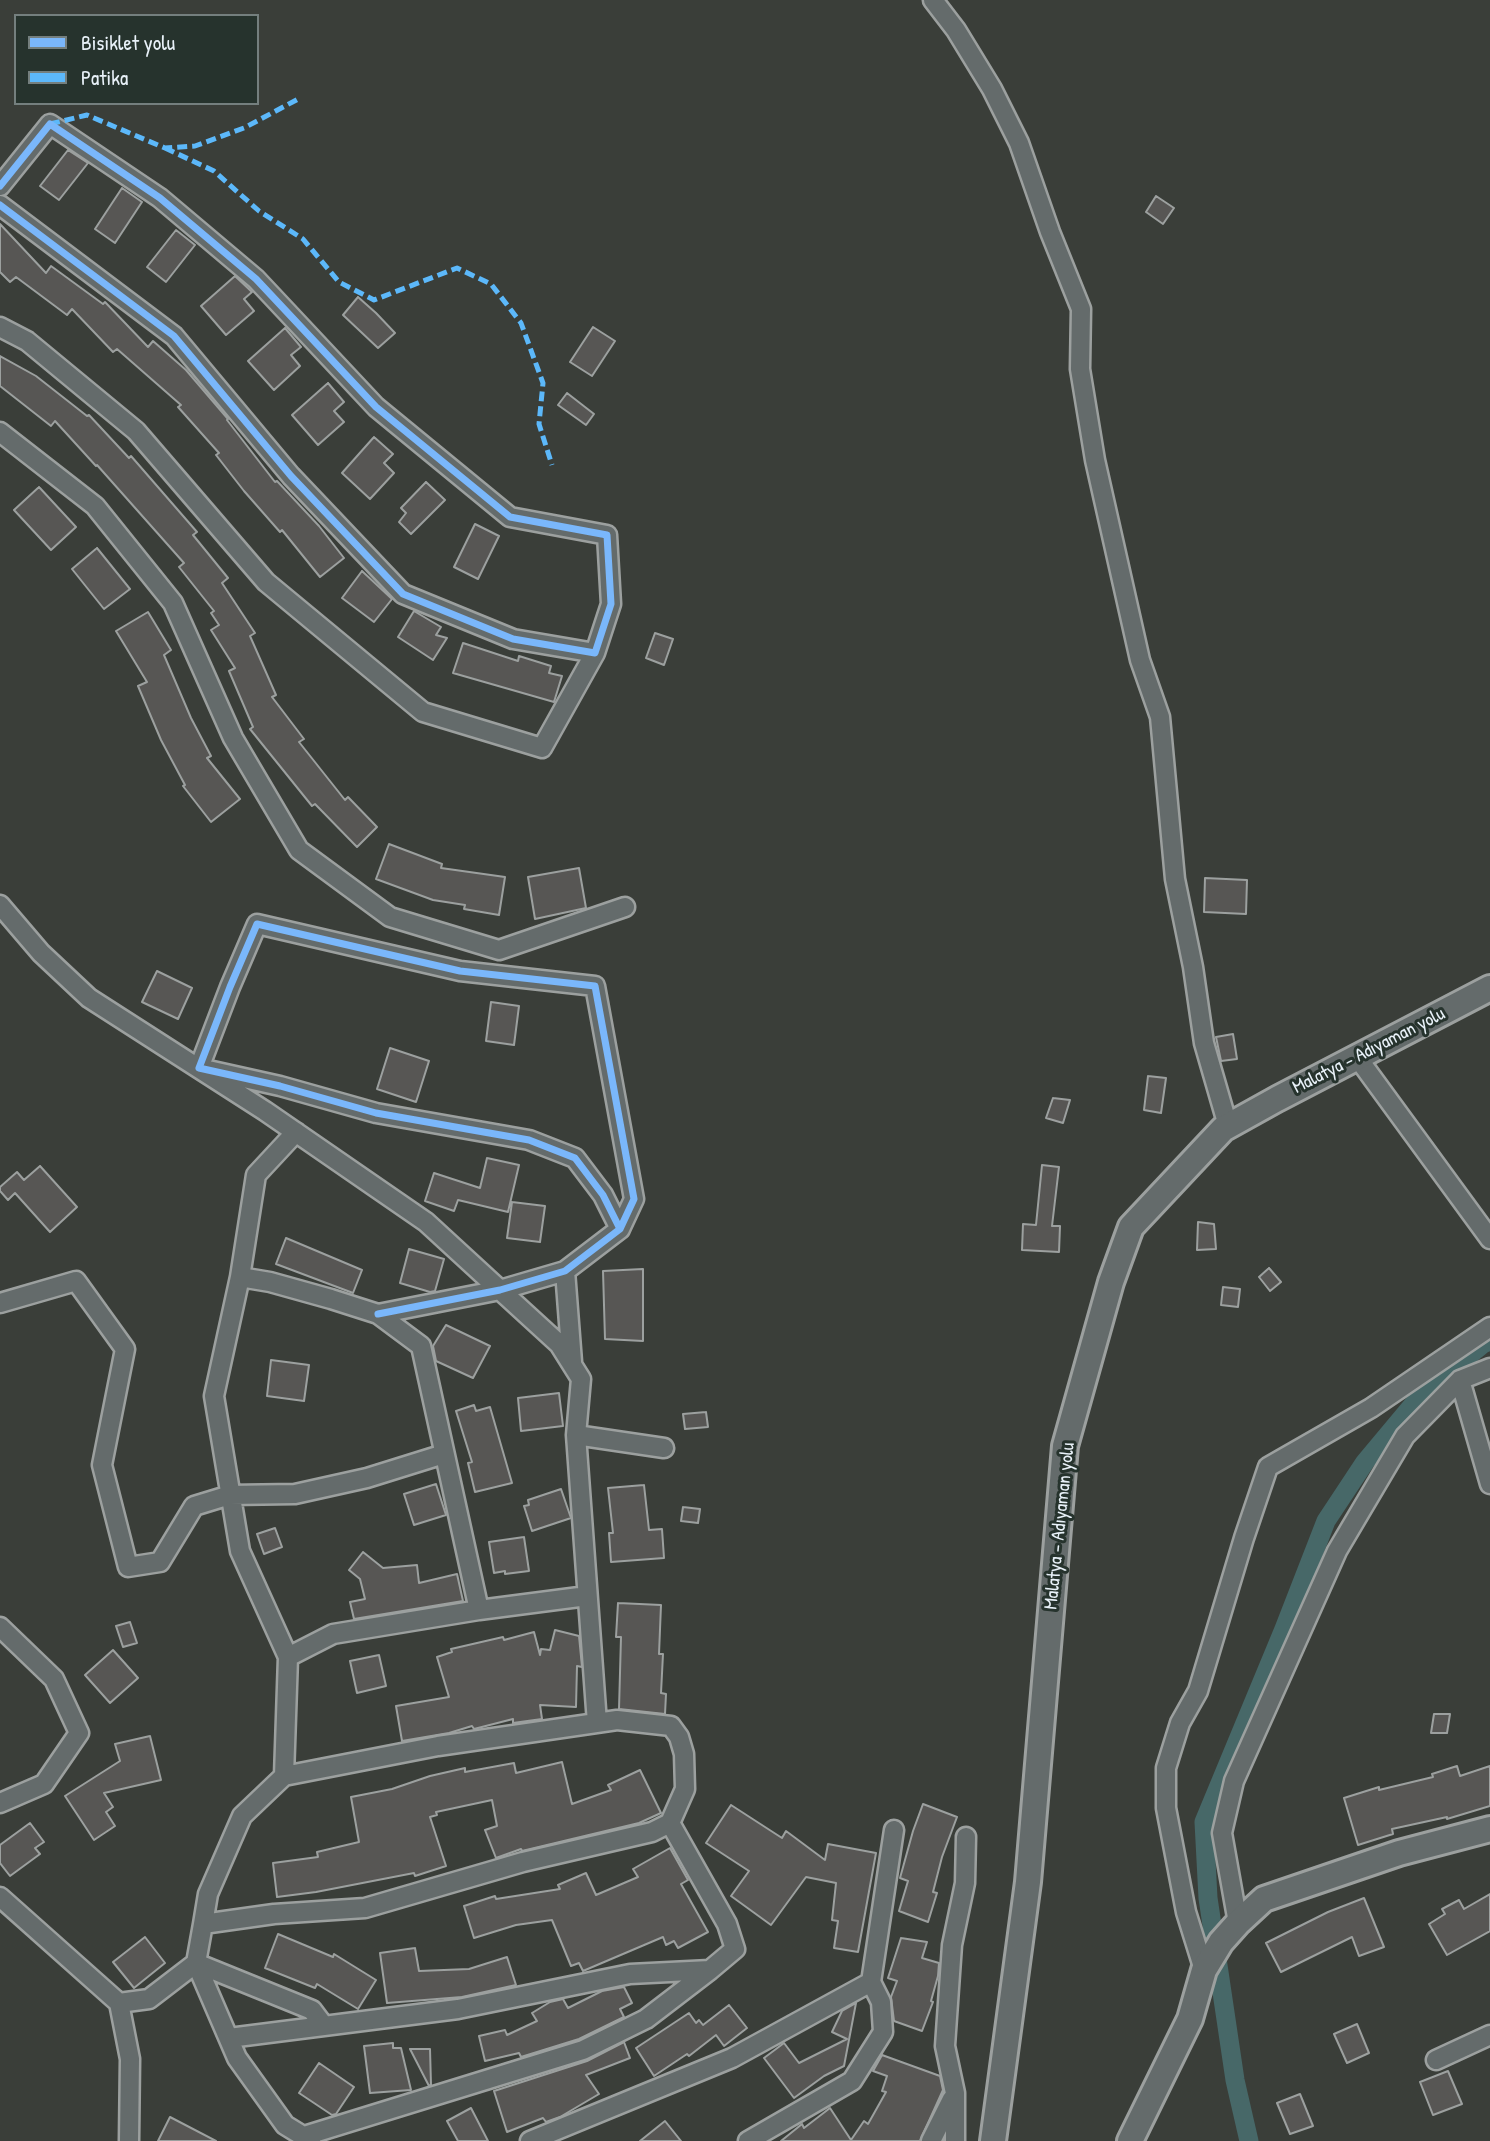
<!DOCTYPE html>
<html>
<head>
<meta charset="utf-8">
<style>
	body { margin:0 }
	#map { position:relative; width:1490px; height:2141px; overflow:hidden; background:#3a3e39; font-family:"Patrick Hand",sans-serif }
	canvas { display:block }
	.legend { position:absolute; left:14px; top:14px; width:245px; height:91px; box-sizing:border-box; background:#26332d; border:2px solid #747f7e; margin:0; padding:9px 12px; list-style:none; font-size:21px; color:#e8f1f8 }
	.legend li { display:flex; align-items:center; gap:14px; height:35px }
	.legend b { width:35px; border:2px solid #747f7e }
</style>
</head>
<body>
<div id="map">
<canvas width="1490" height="2141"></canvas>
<ul class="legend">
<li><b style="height:9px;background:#7ab7fb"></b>Bisiklet yolu</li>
<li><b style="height:9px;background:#5cb8fa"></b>Patika</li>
</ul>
</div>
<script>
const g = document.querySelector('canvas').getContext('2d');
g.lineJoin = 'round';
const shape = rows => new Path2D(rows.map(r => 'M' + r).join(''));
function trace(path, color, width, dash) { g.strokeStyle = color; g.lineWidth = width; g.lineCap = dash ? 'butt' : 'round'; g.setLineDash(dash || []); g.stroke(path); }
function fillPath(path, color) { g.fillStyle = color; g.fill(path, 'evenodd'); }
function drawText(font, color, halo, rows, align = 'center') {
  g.font = font + ' "Patrick Hand",sans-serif'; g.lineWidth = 6; g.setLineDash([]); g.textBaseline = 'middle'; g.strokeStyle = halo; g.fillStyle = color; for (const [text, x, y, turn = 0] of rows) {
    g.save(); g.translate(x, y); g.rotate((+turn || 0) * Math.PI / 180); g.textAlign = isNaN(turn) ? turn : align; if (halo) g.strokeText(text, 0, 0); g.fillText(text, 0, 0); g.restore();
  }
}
trace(shape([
	[1249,2141,1235,2080,1208,1898,1204,1822,1284,1629,1326,1521,1365,1462,1421,1395,1483,1344,1490,1341]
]), '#476868', 19);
const building = shape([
	[68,150,88,163,59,200,40,186,68,150],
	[122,188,142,202,115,243,95,229,122,188],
	[1156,196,1174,208,1163,224,1146,212,1156,196],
	[0,224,46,273,51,266,103,304,105,302,148,347,153,341,186,370,228,419,227,420,275,482,277,481,319,526,344,558,320,577,282,530,280,532,244,491,216,455,219,453,178,407,181,405,117,349,113,352,72,309,67,315,16,277,10,282,0,272,0,224],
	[176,230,195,245,166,282,147,267,176,230],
	[235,276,252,292,244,299,254,311,226,335,201,306,235,276],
	[358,297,376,313,395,333,378,348,343,315,358,297],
	[593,327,615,341,592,376,570,362,593,327],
	[285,328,301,347,291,355,300,366,274,390,248,361,285,328],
	[0,356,36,376,87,416,89,415,129,458,131,456,197,532,193,535,228,578,222,583,255,633,250,636,276,695,272,697,304,739,299,742,345,800,348,797,377,827,357,847,315,804,312,806,250,729,253,727,229,671,235,668,211,630,219,625,211,613,214,611,179,567,184,563,97,465,96,466,55,421,51,426,0,386,0,356],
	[328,383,344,402,334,411,344,422,318,445,292,415,328,383],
	[567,393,594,414,586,425,558,405,567,393],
	[374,437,393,454,384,463,394,473,370,499,342,473,374,437],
	[426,482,445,500,411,534,399,522,406,513,401,508,426,482],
	[39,487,76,527,51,550,14,510,39,487],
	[475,524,499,536,478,579,454,567,475,524],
	[97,548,130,589,104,609,72,569,97,548],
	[362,571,392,599,374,622,342,598,362,571],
	[414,611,441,627,436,635,447,638,433,660,398,637,414,611],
	[148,612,171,650,164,655,191,718,211,756,207,758,240,799,211,822,183,786,185,785,161,740,138,686,147,682,116,631,148,612],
	[655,633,673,639,664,665,646,658,655,633],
	[463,643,518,661,519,656,551,666,549,673,562,676,554,702,453,673,463,643],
	[389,844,442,864,441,868,505,877,499,915,464,909,465,905,433,900,376,879,389,844],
	[579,868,586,908,535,919,528,877,579,868],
	[1205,878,1247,880,1246,914,1204,912,1205,878],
	[157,971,192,988,178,1019,142,1002,157,971],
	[491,1002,519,1006,514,1045,486,1041,491,1002],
	[1233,1034,1237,1059,1221,1061,1216,1037,1233,1034],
	[390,1048,429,1061,416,1102,377,1089,390,1048],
	[1148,1076,1166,1078,1161,1113,1144,1110,1148,1076],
	[1053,1098,1070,1100,1063,1123,1046,1118,1053,1098],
	[487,1158,519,1165,508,1212,458,1200,454,1211,425,1201,434,1173,480,1188,487,1158],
	[1042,1165,1059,1167,1052,1226,1060,1226,1059,1252,1022,1250,1023,1224,1036,1225,1042,1165],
	[40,1166,77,1207,50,1232,15,1193,8,1200,0,1191,0,1187,17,1172,24,1180,40,1166],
	[512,1202,545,1206,540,1242,507,1238,512,1202],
	[1198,1222,1214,1224,1216,1249,1197,1250,1198,1222],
	[286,1238,362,1270,353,1293,276,1264,286,1238],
	[409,1249,444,1259,435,1291,430,1292,400,1283,409,1249],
	[1269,1268,1281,1282,1270,1291,1259,1277,1269,1268],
	[643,1269,643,1341,605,1339,603,1271,643,1269],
	[1223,1287,1240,1289,1238,1307,1221,1305,1223,1287],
	[446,1325,490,1346,473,1378,436,1361,433,1346,446,1325],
	[271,1360,309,1365,304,1401,267,1396,271,1360],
	[559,1393,563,1426,521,1431,518,1398,559,1393],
	[474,1405,476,1411,490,1407,512,1483,475,1492,468,1463,472,1462,456,1411,474,1405],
	[706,1412,708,1427,685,1429,683,1414,706,1412],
	[436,1484,446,1515,414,1525,404,1494,436,1484],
	[644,1485,649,1530,662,1529,664,1558,611,1562,609,1533,613,1533,608,1488,644,1485],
	[561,1489,571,1518,532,1531,524,1506,529,1505,528,1500,561,1489],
	[683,1507,700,1509,698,1523,681,1521,683,1507],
	[275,1528,282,1547,264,1554,257,1534,275,1528],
	[524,1537,529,1571,505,1574,505,1571,494,1573,489,1542,524,1537],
	[363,1552,383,1568,417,1565,419,1583,457,1574,463,1601,354,1619,350,1602,365,1599,360,1579,349,1570,363,1552],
	[618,1603,661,1605,659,1654,663,1654,661,1693,666,1694,665,1714,619,1709,621,1637,616,1637,618,1603],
	[130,1622,137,1643,123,1647,116,1626,130,1622],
	[555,1630,579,1636,582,1667,577,1666,576,1707,540,1705,542,1719,513,1723,513,1719,474,1729,472,1726,449,1733,402,1741,396,1706,449,1697,437,1657,452,1652,451,1649,503,1637,504,1640,534,1632,540,1655,541,1649,550,1650,555,1630],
	[113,1650,138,1678,110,1703,85,1675,113,1650],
	[379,1655,386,1686,357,1693,350,1661,379,1655],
	[1434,1714,1450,1714,1447,1733,1431,1733,1434,1714],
	[150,1736,161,1780,104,1793,113,1807,106,1812,115,1826,94,1840,65,1796,120,1761,115,1744,150,1736],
	[562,1762,572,1804,611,1790,608,1785,640,1770,661,1813,639,1823,522,1851,521,1849,496,1858,485,1830,497,1826,492,1800,436,1812,437,1815,430,1817,446,1866,415,1876,414,1873,316,1892,277,1897,273,1863,318,1857,317,1852,359,1842,351,1797,392,1789,430,1776,465,1768,465,1772,514,1763,516,1773,562,1762],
	[1457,1766,1460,1776,1490,1766,1490,1806,1447,1819,1447,1817,1392,1829,1393,1834,1358,1845,1344,1798,1379,1787,1379,1790,1433,1777,1432,1774,1457,1766],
	[923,1804,957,1817,942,1857,933,1892,937,1893,928,1922,899,1911,908,1881,900,1878,913,1831,923,1804],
	[731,1805,782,1838,786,1831,825,1860,828,1844,876,1853,858,1952,834,1948,838,1921,832,1920,836,1883,806,1877,771,1925,731,1896,749,1871,706,1843,731,1805],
	[30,1823,44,1842,35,1848,40,1854,10,1876,0,1863,0,1845,30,1823],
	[670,1848,688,1880,681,1884,708,1932,678,1948,674,1941,666,1945,663,1937,583,1971,579,1963,571,1966,552,1920,516,1925,474,1938,464,1906,495,1896,496,1899,560,1889,558,1885,586,1873,596,1895,638,1877,633,1869,670,1848],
	[1490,1894,1490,1931,1447,1955,1429,1924,1445,1914,1442,1909,1459,1900,1464,1909,1490,1894],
	[1364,1898,1384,1947,1359,1956,1352,1937,1281,1972,1266,1943,1328,1912,1364,1898],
	[278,1934,333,1957,334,1954,376,1980,358,2009,317,1984,315,1988,265,1968,278,1934],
	[145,1937,165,1963,134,1988,113,1962,145,1937],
	[901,1938,927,1942,922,1958,939,1963,938,1976,931,2001,933,2002,922,2031,894,2021,891,1997,897,1981,888,1978,901,1938],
	[415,1948,419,1971,469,1969,507,1957,516,1985,462,1997,387,2003,380,1953,415,1948],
	[624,1987,632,2003,620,2009,624,2017,579,2039,521,2057,519,2053,485,2061,479,2036,505,2030,507,2035,537,2021,532,2013,550,2002,563,1999,568,2008,602,1991,624,1987],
	[856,2003,844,2066,824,2076,794,2098,764,2058,784,2043,799,2063,847,2039,832,2032,842,2011,856,2003],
	[729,2005,747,2028,724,2046,716,2035,689,2056,687,2054,654,2076,636,2048,689,2013,696,2023,699,2020,703,2025,729,2005],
	[1357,2024,1369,2053,1347,2063,1334,2034,1357,2024],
	[624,2042,630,2058,586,2075,599,2094,560,2117,546,2122,543,2118,507,2132,494,2091,587,2061,624,2042],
	[393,2043,393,2048,401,2048,411,2090,370,2093,364,2046,393,2043],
	[410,2049,430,2049,431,2085,429,2086,410,2049],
	[882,2055,940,2076,943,2090,920,2141,781,2141,802,2124,804,2128,830,2108,851,2140,864,2121,868,2124,886,2092,882,2091,887,2076,873,2071,882,2055],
	[319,2063,354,2087,336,2114,332,2115,299,2093,319,2063],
	[1448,2071,1462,2104,1433,2115,1420,2082,1448,2071],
	[1300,2094,1313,2126,1290,2134,1277,2103,1300,2094],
	[471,2108,488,2141,458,2141,447,2121,471,2108],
	[170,2117,216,2141,158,2141,170,2117],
	[665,2121,681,2141,640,2141,665,2121]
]);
fillPath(building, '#575654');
trace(building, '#9ca09f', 2);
const street = shape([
	[933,0,956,30,992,89,1019,143,1050,232,1081,309,1080,369,1095,460,1140,660,1160,717,1175,879,1193,967,1204,1043,1228,1126],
	[0,186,50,124,160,198,256,279,376,407,510,517,607,535,611,604,595,653,513,639,403,594,291,476,174,336,0,205],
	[0,327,27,341,136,431,266,582,423,712,542,748,595,653],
	[0,432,95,506,173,603,233,738,299,850,390,917,499,950,625,907],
	[0,905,41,953,89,998,265,1111,426,1222,500,1290,559,1344,581,1379,576,1435],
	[1357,1057,1490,1239],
	[296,1132,256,1175,240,1277,214,1396,240,1551,288,1657,333,1634,479,1610,587,1596],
	[565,1271,572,1362],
	[240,1277,270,1282,331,1299,378,1314,421,1346,479,1610],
	[0,1303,76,1281,125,1349,102,1465,128,1567,160,1562,194,1506,230,1495,295,1494,367,1478,444,1454],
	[378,1314,500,1290,565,1271,620,1229,634,1199,595,986,460,971,257,924,230,987,199,1068,280,1086,376,1113,529,1140,575,1158,603,1195,620,1229],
	[1460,1380,1490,1484],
	[0,1627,54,1679,79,1733,44,1784,0,1803],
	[597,1723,576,1435,664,1448],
	[284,1776,288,1657],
	[670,1823,727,1924,735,1949,710,1970],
	[0,1897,119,2003,149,1999,196,1963,203,1924,208,1894,242,1816,284,1776,438,1746,617,1720,671,1726,679,1737,684,1754,685,1789,670,1823,652,1832,523,1862,365,1908,274,1914,203,1924],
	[1238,1923,1222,1833,1234,1781,1337,1551,1405,1436,1460,1380,1490,1368],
	[196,1963,237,2058,285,2125,311,2141],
	[196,1963,312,2010,324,2026],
	[1204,1970,1186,1912,1166,1808,1166,1768,1180,1723,1198,1691,1244,1538,1268,1467,1371,1408,1490,1327],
	[119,2003,130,2059,129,2141],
	[229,2038,458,2009,630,1974,710,1970,646,2019,583,2050,304,2136],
	[1436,2060,1490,2035],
	[530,2141,732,2058,871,1982],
	[748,2141,852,2081,883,2032,881,2002,871,1982,894,1830],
	[931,2141,952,2099],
	[955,2141,955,2093,945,2046,952,1945,965,1883,966,1837]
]);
const secondary = shape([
	[993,2141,1028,1882,1065,1446,1111,1282,1131,1227,1223,1129,1277,1099,1490,988],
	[1130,2141,1190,2019,1204,1970,1221,1942,1238,1923,1264,1899,1399,1853,1490,1829]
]);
trace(street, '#9ca09f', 23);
trace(secondary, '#9ca09f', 30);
trace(street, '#646b6b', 18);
trace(secondary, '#646b6b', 24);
trace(shape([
	[50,124,87,115,165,148,195,146,244,128,300,98],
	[165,148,214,171,259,211,303,239,339,282,374,300,457,268,491,284,521,323,543,383,539,424,552,465]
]), '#5cb8fa', 5, [10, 5]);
trace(shape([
	[0,186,50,124,160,198,256,279,376,407,510,517,607,535,611,604,595,653,513,639,403,594,291,476,174,336,0,205],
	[378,1314,500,1290,565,1271,620,1229,634,1199,595,986,460,971,257,924,230,987,199,1068,280,1086,376,1113,529,1140,575,1158,603,1195,620,1229]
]), '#7ab7fb', 7);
drawText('19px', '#e8f1f8', '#26332d', [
	["Malatya - Adıyaman yolu",1369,1051,-27],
	["Malatya - Adıyaman yolu",1060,1526,-84]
]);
</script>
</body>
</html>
